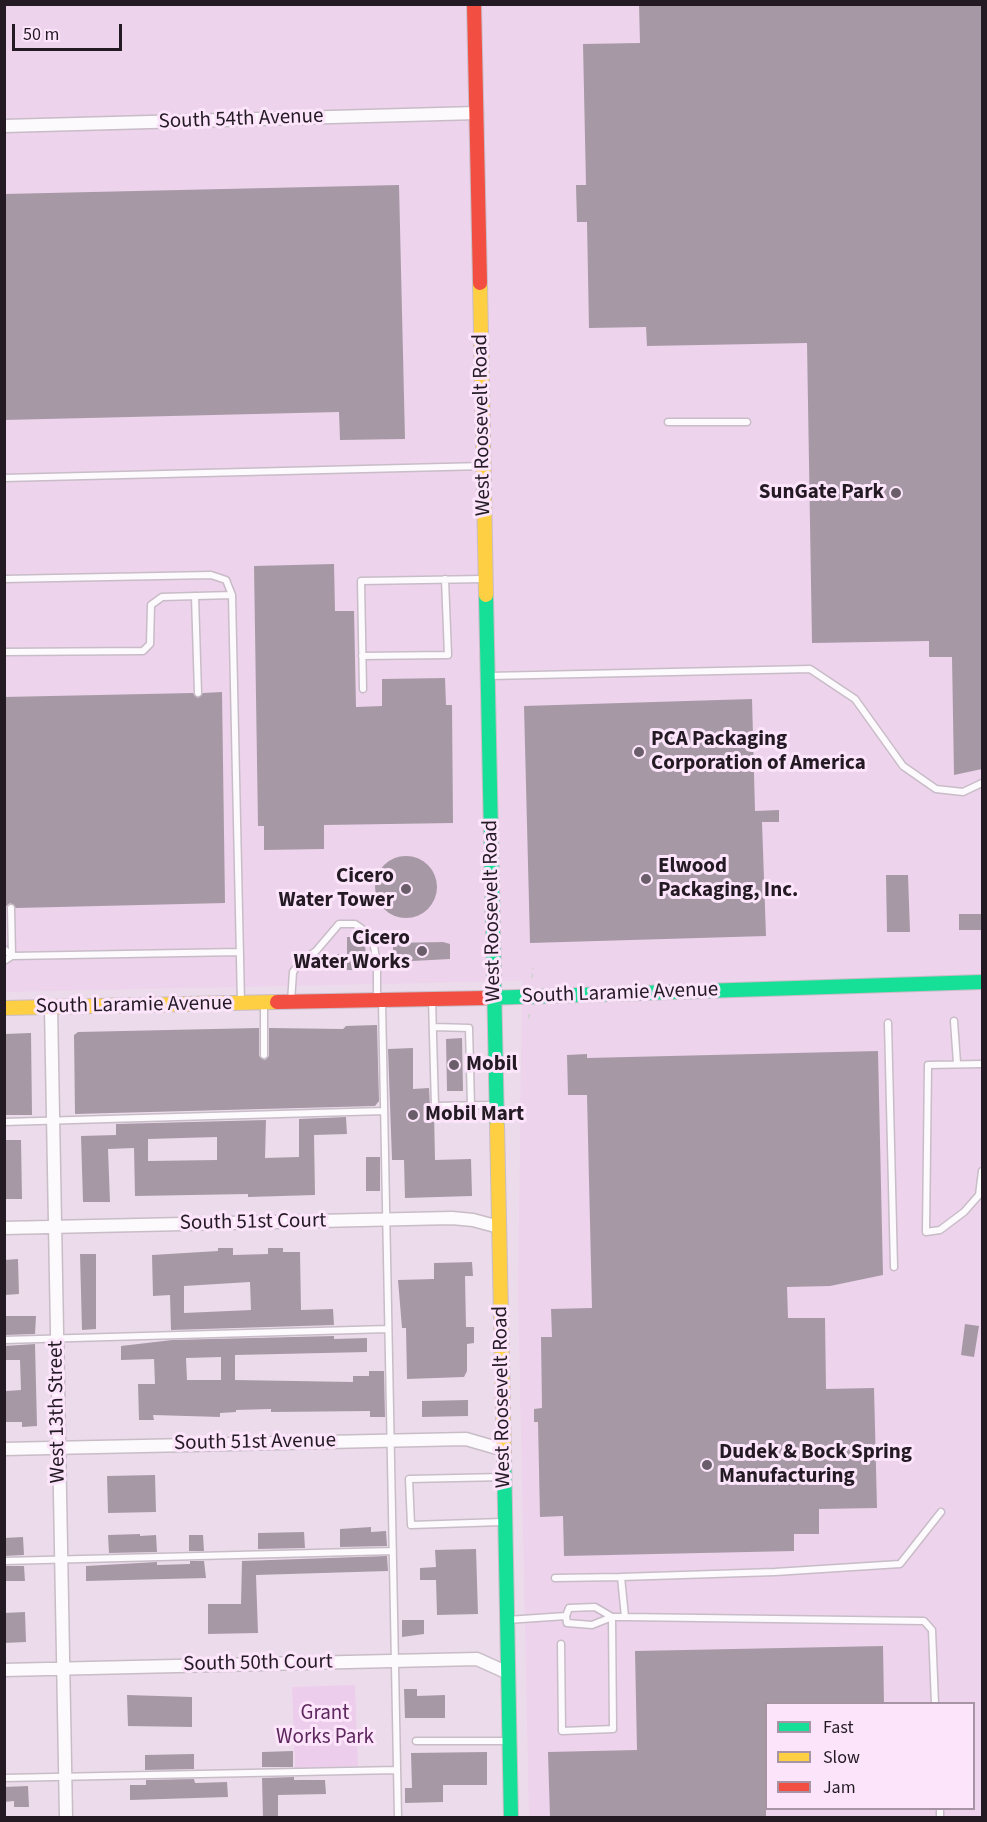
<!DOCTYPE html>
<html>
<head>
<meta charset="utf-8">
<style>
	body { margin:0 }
	#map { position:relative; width:987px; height:1822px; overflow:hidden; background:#ecdceb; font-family:"Source Sans 3",sans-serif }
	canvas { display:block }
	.frame { position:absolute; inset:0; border:6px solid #241a24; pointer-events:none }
	.legend { position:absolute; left:765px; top:1702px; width:210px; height:108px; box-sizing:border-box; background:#fce5fb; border:2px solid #a694a5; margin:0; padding:8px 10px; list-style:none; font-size:18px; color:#241a24 }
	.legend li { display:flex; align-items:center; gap:12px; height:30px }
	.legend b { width:30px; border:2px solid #a694a5 }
	.scale { position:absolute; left:12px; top:24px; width:110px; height:27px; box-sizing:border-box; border:3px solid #241a24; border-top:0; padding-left:8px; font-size:18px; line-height:21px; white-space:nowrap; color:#241a24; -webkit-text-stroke:4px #fce5fb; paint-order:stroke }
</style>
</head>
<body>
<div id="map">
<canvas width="987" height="1822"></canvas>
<div class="frame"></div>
<ul class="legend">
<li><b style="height:8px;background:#16e098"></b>Fast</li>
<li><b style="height:8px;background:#ffcf43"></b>Slow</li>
<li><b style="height:8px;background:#f24e42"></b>Jam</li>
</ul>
<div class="scale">50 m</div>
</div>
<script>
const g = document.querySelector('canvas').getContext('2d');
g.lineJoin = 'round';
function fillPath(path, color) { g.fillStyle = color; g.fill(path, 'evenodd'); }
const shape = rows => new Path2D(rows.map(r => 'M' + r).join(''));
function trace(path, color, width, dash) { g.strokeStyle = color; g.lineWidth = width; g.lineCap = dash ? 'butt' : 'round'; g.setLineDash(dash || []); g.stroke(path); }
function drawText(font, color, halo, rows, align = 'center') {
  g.font = font + ' "Source Sans 3",sans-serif'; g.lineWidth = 6; g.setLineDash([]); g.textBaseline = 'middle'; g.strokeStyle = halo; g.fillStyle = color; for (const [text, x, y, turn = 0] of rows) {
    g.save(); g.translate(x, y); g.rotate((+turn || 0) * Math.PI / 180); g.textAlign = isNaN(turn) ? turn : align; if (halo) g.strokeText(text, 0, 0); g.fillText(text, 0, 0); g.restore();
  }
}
fillPath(shape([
	[4,5,982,5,982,1817,529,1817,518,1293,522,981,5,992],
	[766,1704,974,1704,974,1808,766,1808]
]), '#edd3ec');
fillPath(shape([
	[355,1685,358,1766,295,1768,292,1687]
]), '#edcdec');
fillPath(shape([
	[639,4,982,4,982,769,954,775,952,657,929,657,929,641,812,643,807,343,647,346,646,327,589,328,587,222,577,222,576,185,586,185,583,44,640,43],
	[399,185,405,439,340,440,339,412,4,420,4,194],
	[334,564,335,611,354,611,356,707,382,706,382,679,445,678,446,705,452,705,453,823,324,825,324,849,264,850,264,826,258,826,254,566],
	[222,692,225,903,16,908,10,903,4,908,4,697,193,693,198,698,203,693],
	[752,699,755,811,779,810,779,822,762,822,766,936,530,943,524,706],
	'375 887a31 31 0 1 1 62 0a31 31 0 1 1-62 0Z',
	[886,875,908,875,910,932,887,932],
	[959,914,982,914,982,930,959,930],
	[347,937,365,937,366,970,337,970,337,954,347,954],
	[443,942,450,944,450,959,393,962,393,943],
	[377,1025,379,1101,375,1106,75,1114,74,1035,78,1032,259,1028,259,1056,265,1060,269,1056,269,1028,343,1029,346,1026],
	[31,1033,32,1115,4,1115,4,1034],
	[462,1038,463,1091,447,1091,446,1039],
	[413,1048,413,1089,429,1088,430,1107,434,1111,435,1160,471,1159,472,1196,405,1198,404,1160,392,1160,388,1049],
	[878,1051,883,1275,830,1286,787,1287,788,1318,825,1318,826,1389,874,1388,877,1508,819,1509,819,1534,794,1534,794,1551,564,1556,563,1516,540,1517,538,1422,534,1422,534,1409,542,1408,541,1337,552,1337,551,1309,592,1308,587,1095,568,1095,567,1055,587,1054,587,1058],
	[346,1117,347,1134,314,1135,315,1195,248,1197,248,1194,135,1196,134,1148,108,1149,110,1202,83,1202,81,1136,116,1135,116,1124,266,1120,265,1158,299,1157,299,1119],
	[217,1137,217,1160,148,1161,148,1139],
	[4,1140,21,1140,22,1199,4,1199],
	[366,1157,380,1157,380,1191,366,1191],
	[218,1248,233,1248,233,1255,268,1254,268,1248,283,1248,283,1252,300,1252,301,1310,333,1309,334,1325,171,1330,170,1295,153,1296,152,1255,218,1251],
	[250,1282,251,1310,184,1313,184,1286],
	[80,1254,96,1254,96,1329,82,1330],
	[18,1259,19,1294,5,1295,4,1260],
	[472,1262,473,1276,465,1276,466,1327,474,1327,474,1343,467,1344,467,1371,464,1377,407,1379,406,1328,402,1328,398,1280,434,1279,434,1263],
	[5,1316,36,1316,35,1334,5,1335],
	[965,1324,979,1326,974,1357,961,1355],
	[334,1336,334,1339,367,1338,367,1352,235,1355,235,1380,353,1382,353,1376,369,1376,369,1371,384,1371,385,1417,370,1417,370,1411,271,1412,271,1409,236,1410,236,1412,220,1413,220,1417,153,1415,154,1420,139,1420,138,1384,155,1384,154,1359,121,1360,121,1346,172,1340],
	[221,1357,221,1380,187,1380,186,1358],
	[35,1344,37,1426,22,1427,22,1422,6,1422,6,1391,21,1390,20,1360,4,1360,4,1346],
	[468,1400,468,1416,422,1417,422,1401],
	[155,1475,156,1512,108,1513,107,1476],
	[371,1527,371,1532,386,1531,387,1546,340,1547,340,1529],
	[304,1532,305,1548,258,1549,258,1533],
	[140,1534,140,1536,156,1535,157,1552,109,1553,108,1535],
	[189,1535,203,1535,204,1551,189,1551],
	[23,1537,24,1555,4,1556,4,1538],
	[476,1549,478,1614,437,1615,436,1580,420,1580,420,1568,436,1567,435,1550],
	[387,1556,388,1571,256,1575,258,1633,208,1634,208,1604,241,1604,242,1561],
	[190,1561,204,1561,206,1578,86,1581,86,1566,157,1562,157,1565,190,1564],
	[4,1566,24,1566,25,1581,4,1581],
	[25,1612,26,1642,4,1643,4,1613],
	[402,1620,424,1620,424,1634,402,1637],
	[883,1646,884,1704,766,1704,766,1818,550,1818,548,1752,637,1750,635,1651],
	[404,1689,417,1689,417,1696,445,1695,445,1718,405,1718],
	[127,1695,192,1697,192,1727,128,1726],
	[293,1751,293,1767,262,1767,262,1752],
	[487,1752,487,1785,443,1785,443,1802,405,1803,405,1788,412,1788,411,1753],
	[194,1754,194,1769,145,1770,145,1755],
	[294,1777,294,1780,325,1780,326,1794,278,1795,278,1818,263,1818,262,1778],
	[194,1779,195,1783,227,1782,228,1797,130,1800,130,1785,146,1785,146,1780],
	[28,1786,29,1807,14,1807,14,1801,4,1802,4,1787]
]), '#a699a5');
const lane = shape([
	[668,422,747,422],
	[4,478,484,466],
	[4,579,211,575,226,580,232,595],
	[195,596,198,693],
	[4,652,143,651,150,644,151,605,162,597,232,595,241,1003],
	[362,656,448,655,445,579],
	[489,676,810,669,855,699,903,766,936,789,963,792,982,783],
	[363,689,361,581,483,579],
	[4,949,12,956,240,952],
	[4,961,12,956,11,908],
	[432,1000,435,1106,495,1105],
	[291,1002,293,972,301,961,316,951,339,924,355,924,372,936,377,963,377,999],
	[382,1002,398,1818],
	[264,1003,264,1055],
	[954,1021,957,1063],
	[888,1023,894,1267],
	[434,1027,469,1028,471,1106],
	[982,1064,928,1065,926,1232,940,1230,964,1212,979,1195,982,1171],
	[4,1122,384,1111],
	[4,1340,388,1329],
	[502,1522,411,1525,409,1479,504,1477],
	[4,1561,393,1551],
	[621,1577,775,1572,900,1564,941,1512],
	[555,1578,621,1577,625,1617,612,1617,592,1625,567,1623,566,1616,569,1608,595,1607,612,1617],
	[625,1617,924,1621,932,1630,935,1704],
	[507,1620,566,1616],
	[561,1644,562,1731,613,1729,612,1617],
	[416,1741,509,1741],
	[4,1778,397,1770],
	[940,1808,940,1818]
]);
const street = shape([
	[4,126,477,113],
	[51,1007,66,1818],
	[4,1228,452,1218,473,1220,499,1227],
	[4,1449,466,1439,504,1450],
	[4,1670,477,1659,508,1673]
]);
const fast = shape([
	[486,595,497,1125],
	[486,998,982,982],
	[504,1457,511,1818]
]);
const slow = shape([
	[480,283,486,595],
	[4,1008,277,1002],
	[497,1125,504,1457]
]);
const jam = shape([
	[474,4,480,283],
	[277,1002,486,998]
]);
trace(lane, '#c8bcc7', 9);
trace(street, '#c8bcc7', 15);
trace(fast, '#c8bcc7', 16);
trace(slow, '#c8bcc7', 16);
trace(jam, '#c8bcc7', 16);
trace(shape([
	[532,978,533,968],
	[529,1014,529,1021]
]), '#d6d2d6', 2, [4.5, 4.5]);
trace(lane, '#fcfafc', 6);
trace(street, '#fcfafc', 12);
trace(fast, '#16e098', 14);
trace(slow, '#ffcf43', 14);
trace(jam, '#f24e42', 14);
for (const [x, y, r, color] of [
	[896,493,6,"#6a5e6a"],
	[639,752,6,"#6a5e6a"],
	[646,879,6,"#6a5e6a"],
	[406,889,6,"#6a5e6a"],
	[422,951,6,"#6a5e6a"],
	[454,1065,6,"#6a5e6a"],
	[413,1115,6,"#6a5e6a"],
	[707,1465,6,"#6a5e6a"]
]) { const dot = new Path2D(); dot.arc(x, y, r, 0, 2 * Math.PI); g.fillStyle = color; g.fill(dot); trace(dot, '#fce5fb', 2); }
drawText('21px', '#241a24', '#fce5fb', [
	["South 54th Avenue",241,120,-2],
	["West Roosevelt Road",483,425,-91],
	["West Roosevelt Road",493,911,-91],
	["South Laramie Avenue",620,994,-2],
	["South Laramie Avenue",134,1006,-1],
	["South 51st Court",253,1223,-1],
	["West Roosevelt Road",503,1397,-91],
	["West 13th Street",58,1412,-91],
	["South 51st Avenue",255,1443,-1],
	["South 50th Court",258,1664,-1]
]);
drawText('bold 21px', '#241a24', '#fce5fb', [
	["SunGate Park",884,493,"right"],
	["PCA Packaging",651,740],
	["Corporation of America",651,764],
	["Elwood",658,867],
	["Packaging, Inc.",658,891],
	["Cicero",394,877,"right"],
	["Water Tower",394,901,"right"],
	["Cicero",410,939,"right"],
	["Water Works",410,963,"right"],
	["Mobil",466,1065],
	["Mobil Mart",425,1115],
	["Dudek & Bock Spring",719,1453],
	["Manufacturing",719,1477]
], 'left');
drawText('21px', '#5d275e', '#fce5fb', [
	["Grant",325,1714],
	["Works Park",325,1738]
]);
</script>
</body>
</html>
